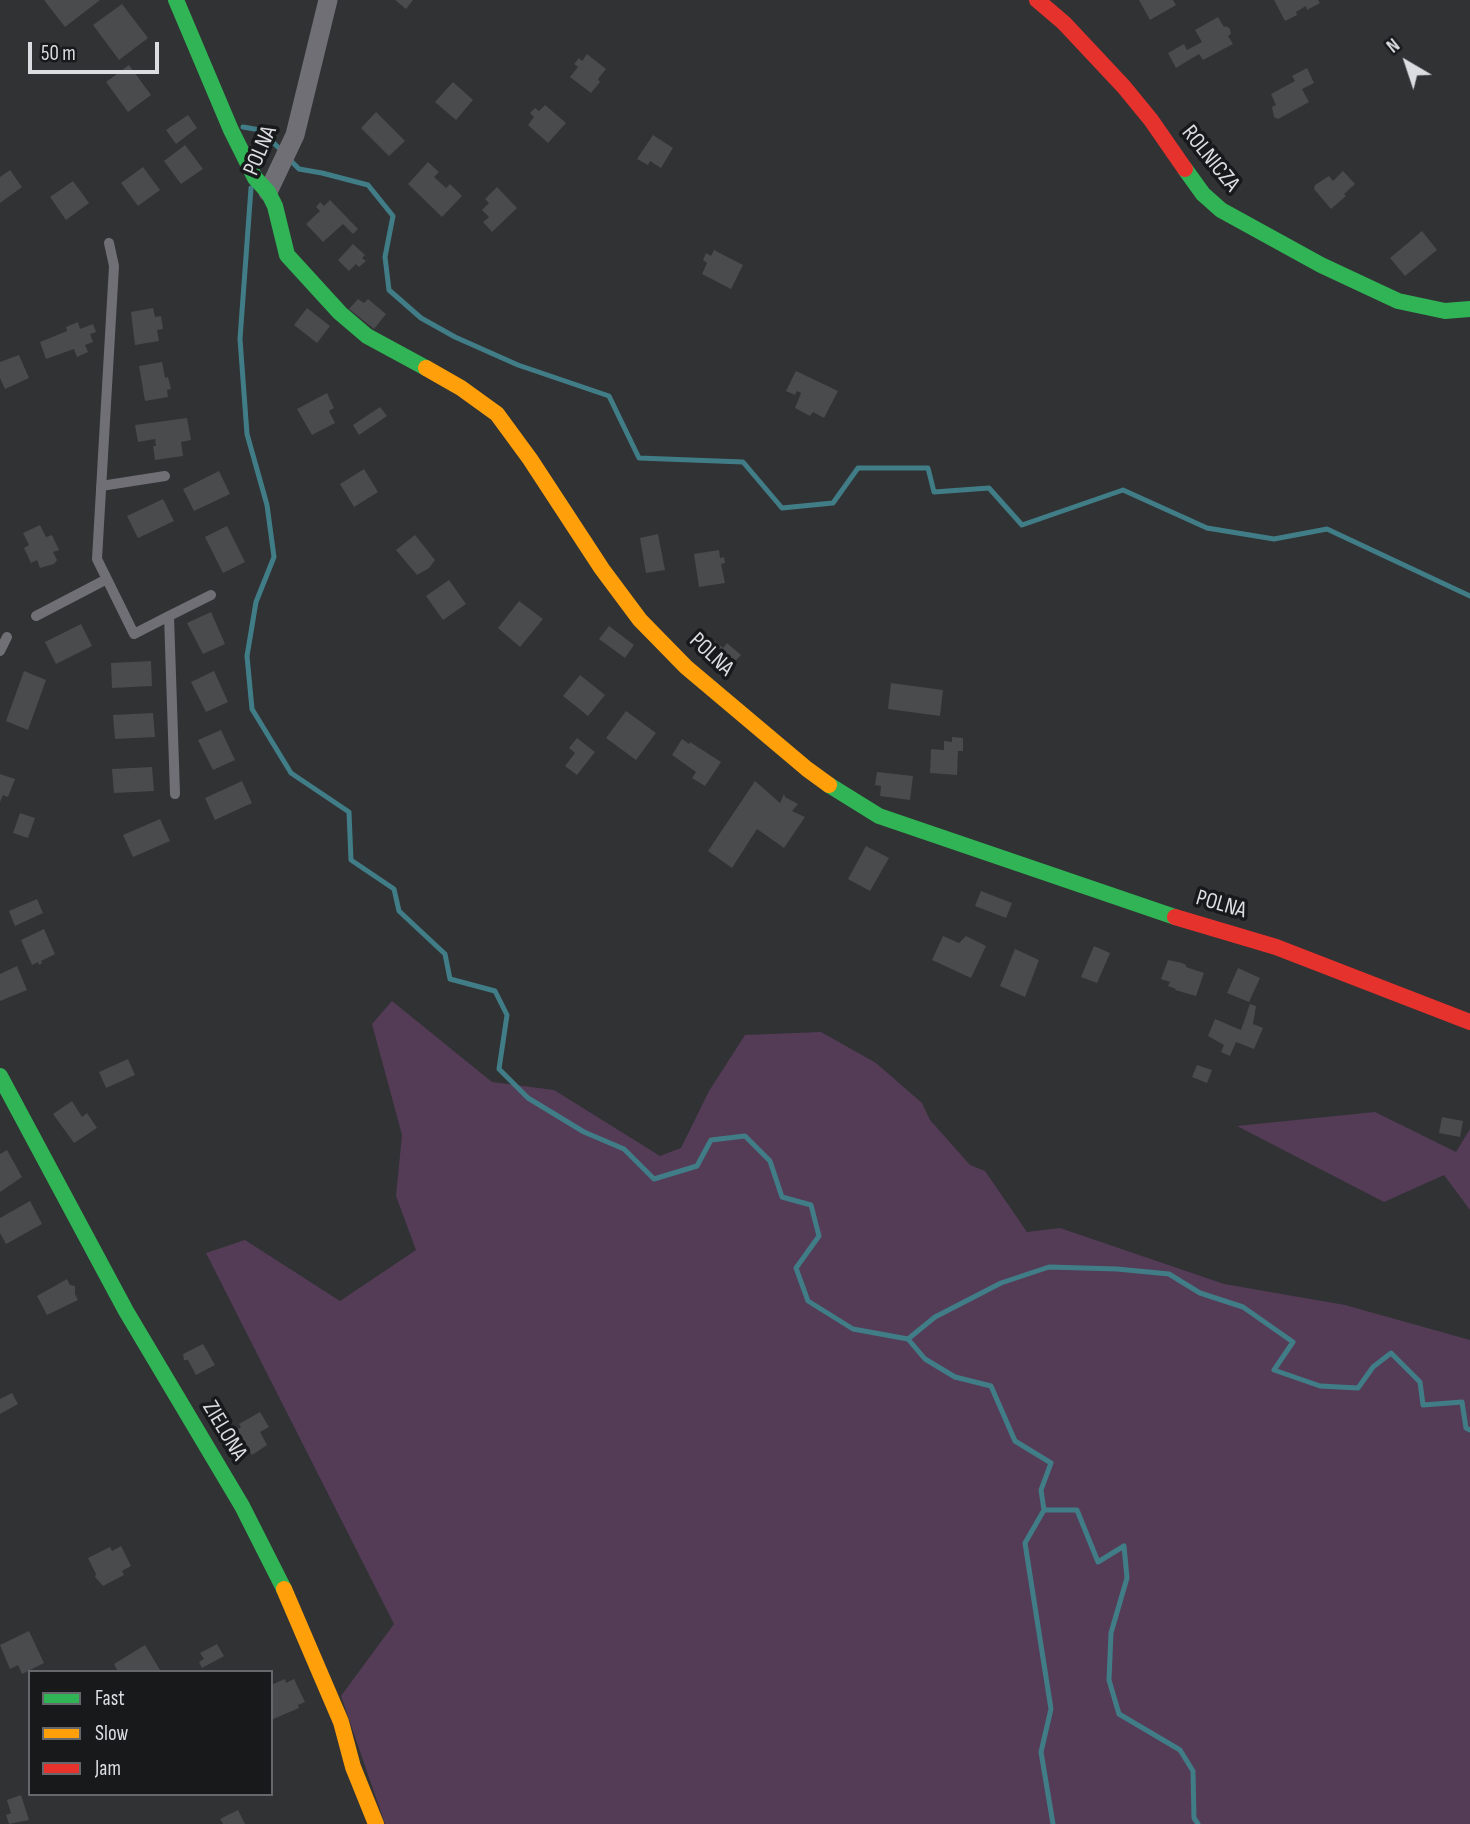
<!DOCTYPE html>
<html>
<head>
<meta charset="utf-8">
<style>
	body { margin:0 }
	#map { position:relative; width:1470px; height:1824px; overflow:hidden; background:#303234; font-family:"Sofia Sans Condensed",sans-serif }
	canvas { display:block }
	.legend { position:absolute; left:28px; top:1670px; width:245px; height:126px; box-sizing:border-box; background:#18191b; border:2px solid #66676a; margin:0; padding:9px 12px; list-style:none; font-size:21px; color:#dcdde0 }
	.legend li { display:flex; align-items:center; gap:14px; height:35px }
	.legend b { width:35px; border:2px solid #66676a }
	.north { position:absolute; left:1372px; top:28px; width:70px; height:70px; -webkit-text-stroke:5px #18191b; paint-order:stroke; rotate:321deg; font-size:19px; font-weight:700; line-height:28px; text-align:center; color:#dcdde0 }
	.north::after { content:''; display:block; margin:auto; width:24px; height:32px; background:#dcdde0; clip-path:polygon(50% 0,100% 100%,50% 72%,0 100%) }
	.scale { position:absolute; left:28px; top:42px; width:131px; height:32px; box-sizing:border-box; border:4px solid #dcdde0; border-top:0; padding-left:9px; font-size:21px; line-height:24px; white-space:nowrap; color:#dcdde0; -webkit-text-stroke:5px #18191b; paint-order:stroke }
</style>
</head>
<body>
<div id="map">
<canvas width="1470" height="1824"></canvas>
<ul class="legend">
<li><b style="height:9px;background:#30b455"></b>Fast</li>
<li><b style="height:9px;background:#ff9f0a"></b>Slow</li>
<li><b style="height:9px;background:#e5322d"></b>Jam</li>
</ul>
<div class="north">N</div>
<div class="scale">50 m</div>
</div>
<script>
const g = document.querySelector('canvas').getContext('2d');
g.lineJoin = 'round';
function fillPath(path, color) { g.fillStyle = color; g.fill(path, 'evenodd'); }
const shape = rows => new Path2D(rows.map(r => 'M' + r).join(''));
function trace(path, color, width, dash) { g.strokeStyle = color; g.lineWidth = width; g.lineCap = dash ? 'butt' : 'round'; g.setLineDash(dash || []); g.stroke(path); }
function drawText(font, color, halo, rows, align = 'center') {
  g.font = font + ' "Sofia Sans Condensed",sans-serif'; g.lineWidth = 7; g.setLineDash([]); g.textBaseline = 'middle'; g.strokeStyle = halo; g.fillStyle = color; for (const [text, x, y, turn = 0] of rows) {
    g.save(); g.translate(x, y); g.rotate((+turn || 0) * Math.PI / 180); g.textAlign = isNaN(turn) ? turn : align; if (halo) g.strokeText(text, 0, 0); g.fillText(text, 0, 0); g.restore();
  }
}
fillPath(shape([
	[392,1001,492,1082,554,1090,660,1156,681,1148,709,1091,745,1035,821,1032,876,1063,922,1103,930,1120,970,1165,985,1171,1027,1232,1060,1228,1224,1284,1345,1305,1470,1340,1470,1824,385,1824,341,1696,394,1624,206,1253,245,1240,340,1301,416,1250,396,1196,402,1135,372,1024],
	[1375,1112,1456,1152,1470,1129,1470,1210,1444,1175,1384,1202,1237,1126]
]), '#543c57');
trace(shape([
	[243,127,260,130,282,151],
	[288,158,299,169,322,173,368,185,393,216,385,257,389,290,421,318,455,337,518,365,609,396,639,458,743,462,782,508,833,503,858,468,928,468,934,492,989,488,1022,525,1123,490,1207,528,1274,539,1327,529,1470,596],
	[251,188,240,339,247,434,267,505,274,557,256,602,247,656,252,709,291,773,349,812,351,860,394,889,399,911,445,954,450,979,495,991,507,1015,499,1069,528,1098,584,1132,624,1149,654,1179,697,1166,711,1140,745,1136,770,1161,782,1197,811,1205,819,1236,796,1268,808,1301,853,1329,908,1339,935,1317,1001,1283,1049,1267,1117,1269,1169,1274,1200,1293,1243,1307,1293,1342,1274,1370,1320,1386,1358,1388,1373,1367,1391,1353,1420,1382,1423,1405,1462,1402,1466,1428,1470,1430],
	[908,1339,925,1359,955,1377,991,1386,1015,1441,1051,1463,1041,1490,1044,1510,1077,1510,1098,1562,1124,1546,1127,1578,1111,1633,1109,1680,1119,1714,1180,1750,1193,1771,1194,1818,1198,1824],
	[1044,1510,1025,1543,1051,1709,1041,1752,1053,1824]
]), '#417d87', 5);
fillPath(shape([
	[44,0,100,0,65,27],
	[395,0,413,0,406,9],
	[1139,0,1173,0,1176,5,1150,20],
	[1274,0,1318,0,1320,3,1307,10,1306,6,1296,12,1297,15,1285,21],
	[122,4,148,38,119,60,93,25],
	[1218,17,1224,27,1226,26,1230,29,1231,34,1228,36,1233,44,1203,60,1199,54,1176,68,1168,53,1184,44,1187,50,1202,42,1195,30],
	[587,54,606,69,598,79,600,82,591,93,570,77,578,67,574,64,579,58,582,61],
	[129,65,151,95,128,112,106,82],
	[1307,68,1314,83,1302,89,1309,102,1278,119,1274,117,1272,107,1276,105,1271,94,1295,81,1292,76],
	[453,82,473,100,456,120,435,102],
	[545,105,566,123,548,143,528,125,534,117,530,113,535,108,539,111],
	[376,112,405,141,389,156,361,128],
	[188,115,197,128,176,144,166,130],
	[653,135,673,148,661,168,650,161,648,165,637,159],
	[185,145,203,169,181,184,164,161],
	[428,162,439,172,434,177,446,188,450,184,462,196,442,217,408,184],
	[143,167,160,190,138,206,121,183],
	[10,170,22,187,0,203,0,177],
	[1343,171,1355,184,1344,194,1346,196,1331,209,1314,189,1315,185,1329,176,1333,181],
	[73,181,89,203,66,220,50,197],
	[497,187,517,208,492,232,483,222,489,217,482,210,489,203,485,199],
	[330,200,358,229,353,234,343,224,323,242,306,224,320,211,316,207,320,202,324,206],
	[1422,231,1437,250,1405,276,1390,258],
	[353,244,365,255,362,258,366,261,359,267,356,264,349,271,338,260],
	[714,250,743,265,731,289,702,274,707,263,703,260,706,253,711,256],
	[358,299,364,303,368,299,386,314,374,329,349,309],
	[153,308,155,317,161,316,163,329,157,330,159,341,135,345,131,312],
	[307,308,330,326,317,343,294,325],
	[78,322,80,329,93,324,96,332,90,334,93,342,85,345,88,352,77,357,74,349,46,359,40,342,67,331,66,327],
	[19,355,29,378,5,389,0,378,0,362],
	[162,362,165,378,168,377,171,389,167,390,168,397,145,401,139,366],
	[796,371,838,391,824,418,813,412,810,416,795,408,801,393,797,391,795,395,786,391],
	[327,393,334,408,329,411,335,423,312,435,297,409],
	[380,407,387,416,359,435,353,425],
	[187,418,191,440,181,442,183,456,155,460,153,446,156,446,155,439,138,442,135,425],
	[364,469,378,492,354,507,340,484],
	[219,471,230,494,194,511,183,489],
	[163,499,174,521,138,538,127,516],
	[40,525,46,537,52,535,59,550,53,552,57,560,54,564,40,568,37,560,31,563,24,548,29,545,23,533],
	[227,526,245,562,223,573,205,537],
	[658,534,665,570,646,573,640,538],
	[415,535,435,560,429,568,417,575,396,550],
	[719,550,720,558,724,557,725,563,721,564,725,583,699,587,694,554],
	[449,580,466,604,443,620,426,596],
	[519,601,543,619,520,647,498,628],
	[211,612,225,644,203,654,187,623],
	[81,624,92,646,56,664,45,642],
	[609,626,634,645,625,658,599,639],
	[709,636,723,648,727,643,741,655,722,675,695,653],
	[151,661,152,686,112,688,111,663],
	[24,671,46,680,28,730,6,721],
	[214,671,228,702,206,712,191,682],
	[580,675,605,695,588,716,563,696],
	[891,683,943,690,940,716,888,709],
	[626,711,656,733,636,760,606,738],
	[153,713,155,737,115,739,113,715],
	[221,730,235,760,213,770,198,740],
	[952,737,963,738,963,751,958,751,957,775,930,773,931,749,944,750,944,741,952,742],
	[577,738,595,752,577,775,565,766,575,753,569,748],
	[682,739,689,744,690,742,721,762,705,786,692,778,696,772,672,755],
	[152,767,154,791,114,793,112,769],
	[877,772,913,776,910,800,880,796,881,786,875,785],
	[0,774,15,779,8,797,3,795,0,802],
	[242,781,252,803,215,820,205,798],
	[755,781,780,803,784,794,785,797,798,804,792,811,805,817,784,848,757,829,732,868,708,851],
	[20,813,35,818,28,838,13,833],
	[160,819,170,841,133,857,123,835],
	[866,846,889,858,870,891,848,879],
	[981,891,1012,903,1006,918,975,906],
	[37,899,43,913,15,926,9,911],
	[44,929,55,954,41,961,42,963,39,965,38,962,32,965,21,940],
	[943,936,959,943,966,936,986,946,971,978,932,960],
	[1094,946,1110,953,1097,983,1081,977],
	[1015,949,1039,960,1025,997,1000,986],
	[1168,960,1182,963,1186,965,1186,967,1204,973,1196,996,1175,990,1176,989,1168,986,1170,982,1161,979],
	[17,966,27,990,0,1001,0,974],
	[1238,968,1260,978,1249,1002,1227,993],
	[1250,1004,1256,1006,1253,1024,1263,1028,1254,1049,1236,1042,1230,1056,1221,1052,1224,1045,1208,1036,1215,1019,1241,1030],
	[128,1059,135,1075,106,1088,99,1072],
	[1197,1065,1212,1070,1207,1083,1192,1077],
	[72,1101,82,1117,87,1113,97,1128,74,1143,53,1114],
	[1442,1117,1463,1121,1460,1137,1439,1133],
	[7,1150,22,1177,0,1192,0,1154],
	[30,1201,42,1224,6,1244,0,1233,0,1218],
	[67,1279,70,1285,75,1286,75,1294,78,1300,47,1315,37,1296],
	[203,1344,215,1365,196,1375,188,1360,184,1360,183,1354],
	[12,1393,18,1404,0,1414,0,1399],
	[260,1412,269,1427,260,1432,267,1445,252,1455,250,1452,241,1457,226,1432,233,1427,235,1431,241,1427,239,1424],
	[121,1546,131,1566,122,1571,124,1575,103,1586,95,1577,96,1574,88,1558,110,1547,112,1551],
	[29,1631,44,1663,22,1674,18,1665,10,1669,0,1645],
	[217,1644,224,1656,202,1668,199,1662,204,1659,200,1653],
	[145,1645,160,1670,118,1672,114,1664],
	[285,1679,286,1683,294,1679,305,1702,298,1705,299,1708,271,1720,271,1685],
	[21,1795,29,1820,9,1824,6,1815,11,1813,7,1800],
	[238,1810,245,1824,223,1824,220,1819]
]), '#494b4c');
trace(shape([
	[109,243,114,266,97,559,134,634,169,616,175,794],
	[101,486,165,476],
	[36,616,107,579],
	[169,616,211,595],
	[0,651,7,637]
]), '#706f75', 10);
trace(shape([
	[268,192,295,135,328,0]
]), '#706f75', 19);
trace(shape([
	[176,0,231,130,255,178,268,192,275,206,287,255,340,313,367,336,426,368],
	[1185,169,1203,194,1221,210,1321,265,1398,301,1445,311,1470,309],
	[829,785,879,816,1175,917],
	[0,1076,126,1311,242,1506,284,1589]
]), '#30b455', 16);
trace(shape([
	[426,368,461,388,497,414,530,459,602,569,640,620,686,667,807,769,829,785],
	[284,1589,341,1722,353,1767,376,1824]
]), '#ff9f0a', 16);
trace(shape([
	[1037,0,1064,23,1124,87,1151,120,1185,169],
	[1175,917,1276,947,1470,1022]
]), '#e5322d', 16);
drawText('23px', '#dcdde0', '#18191b', [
	["POLNA",261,151,-67],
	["ROLNICZA",1210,159,51],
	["POLNA",711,655,43],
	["POLNA",1221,905,16],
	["ZIELONA",224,1431,59]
]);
</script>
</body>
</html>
